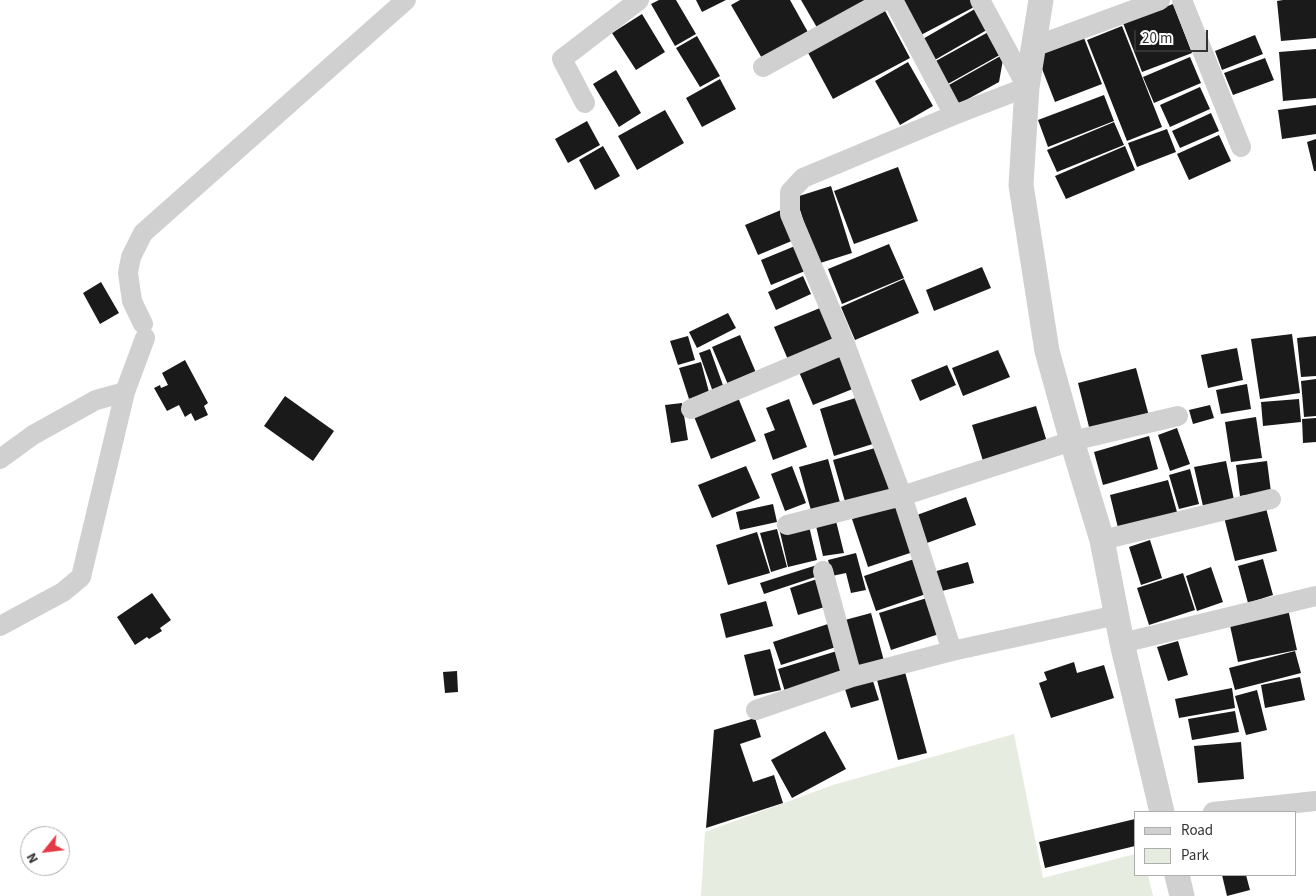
<!DOCTYPE html>
<html>
<head>
<meta charset="utf-8">
<style>
	body { margin:0 }
	#map { position:relative; width:1316px; height:896px; overflow:hidden; background:#fff; font-family:"Source Sans 3",sans-serif }
	canvas { display:block }
	.legend { position:absolute; left:1134px; top:811px; width:162px; height:65px; box-sizing:border-box; background:#fff; border:1px solid #adadad; margin:0; padding:6px 9px; list-style:none; font-size:15px; color:#333 }
	.legend li { display:flex; align-items:center; gap:10px; height:25px }
	.legend b { width:25px; border:1px solid #adadad }
	.north { position:absolute; left:20px; top:826px; width:50px; height:50px; box-sizing:border-box; background:#fff; border:1px solid #adadad; border-radius:50%; rotate:241deg; font-size:14px; font-weight:700; line-height:20px; text-align:center; color:#333 }
	.north::after { content:''; display:block; margin:auto; width:18px; height:22px; background:#e63946; clip-path:polygon(50% 0,100% 100%,50% 72%,0 100%) }
	.scale { position:absolute; left:1134px; top:30px; width:74px; height:22px; box-sizing:border-box; border:2px solid #333; border-top:0; padding-left:6px; font-size:15px; line-height:18px; white-space:nowrap; color:#333; -webkit-text-stroke:4px #fff; paint-order:stroke }
</style>
</head>
<body>
<div id="map">
<canvas width="1316" height="896"></canvas>
<ul class="legend">
<li><b style="height:6px;background:#d0d0d0"></b>Road</li>
<li><b style="height:14px;background:#e6ecdf"></b>Park</li>
</ul>
<div class="north">N</div>
<div class="scale">20 m</div>
</div>
<script>
const g = document.querySelector('canvas').getContext('2d');
g.lineJoin = 'round';
function fillPath(path, color) { g.fillStyle = color; g.fill(path, 'evenodd'); }
const shape = rows => new Path2D(rows.map(r => 'M' + r).join(''));
function trace(path, color, width, dash) { g.strokeStyle = color; g.lineWidth = width; g.lineCap = dash ? 'butt' : 'round'; g.setLineDash(dash || []); g.stroke(path); }
fillPath(shape([
	[1014,734,1043,878,1135,854,1135,875,1148,875,1153,896,701,896,705,832,833,785]
]), '#e6ecdf');
fillPath(shape([
	[659,0,676,0,696,34,675,46,651,4],
	[696,0,726,0,702,12],
	[740,0,790,0,809,34,763,60,731,5],
	[801,0,871,0,819,31],
	[899,0,975,0,978,5,919,36],
	[1283,0,1316,0,1316,38,1281,41,1277,1],
	[1173,4,1192,53,1142,72,1123,23],
	[980,6,992,27,933,61,921,40],
	[883,7,910,58,833,99,806,49],
	[642,14,665,52,636,70,612,33],
	[1122,26,1162,127,1127,141,1087,40],
	[992,30,1005,52,946,85,934,62],
	[1255,35,1263,54,1222,70,1215,51],
	[697,36,720,76,700,87,676,48],
	[1084,38,1102,84,1055,102,1037,56],
	[1316,49,1316,98,1283,101,1279,52],
	[1004,54,999,82,957,105,947,86],
	[1190,57,1201,83,1154,103,1143,77],
	[1265,58,1274,80,1233,95,1224,73],
	[908,62,933,106,900,125,875,81],
	[616,70,641,113,619,127,593,84],
	[720,79,736,109,702,127,686,98],
	[1200,87,1210,109,1170,127,1160,105],
	[1104,95,1114,121,1048,147,1038,120],
	[1316,105,1316,134,1282,139,1278,110],
	[665,110,684,143,637,170,618,136],
	[1211,113,1219,131,1180,148,1172,131],
	[587,121,600,145,568,163,555,139],
	[1114,122,1124,145,1057,172,1047,150],
	[1167,129,1176,152,1137,167,1128,143],
	[1219,135,1231,161,1189,180,1177,154],
	[1316,139,1316,171,1314,171,1307,142],
	[603,146,620,176,595,190,579,160],
	[1125,146,1135,170,1066,199,1055,176],
	[898,167,918,221,854,244,834,191],
	[831,186,852,253,817,264,796,197],
	[781,210,794,240,758,255,745,225],
	[889,244,904,278,842,304,828,269],
	[795,246,805,271,771,285,761,260],
	[982,267,991,288,934,311,926,290],
	[803,276,811,294,776,310,768,292],
	[904,279,919,313,855,340,841,307],
	[101,282,119,313,100,324,83,293],
	[820,308,834,342,789,362,774,327],
	[728,313,736,328,697,348,689,332],
	[1292,334,1300,393,1260,399,1251,339],
	[740,335,757,375,729,387,712,347],
	[688,336,695,360,678,365,670,341],
	[1316,336,1316,376,1301,377,1297,338],
	[1237,348,1243,380,1208,388,1201,355],
	[710,349,724,388,713,392,699,353],
	[839,350,855,388,813,405,797,367],
	[998,350,1010,377,963,396,952,368],
	[185,360,208,403,204,406,208,415,195,421,191,413,185,417,179,405,167,411,154,388,160,385,161,388,168,385,162,373],
	[701,362,709,392,689,399,679,368],
	[947,365,956,385,920,401,911,380],
	[1136,368,1149,416,1090,431,1078,383],
	[1316,379,1316,416,1304,417,1301,381],
	[1247,384,1251,409,1221,414,1216,390],
	[737,395,756,441,711,459,693,414],
	[285,396,334,431,313,461,264,426],
	[862,396,876,443,834,456,820,409],
	[789,399,807,447,773,460,764,434,775,430,766,408],
	[1299,399,1301,422,1263,426,1261,402],
	[682,403,688,440,671,443,665,405],
	[1210,405,1214,418,1193,424,1189,410],
	[1036,406,1047,442,983,461,972,425],
	[1256,417,1262,458,1231,462,1225,422],
	[1316,418,1316,442,1303,443,1302,419],
	[1177,428,1190,464,1170,471,1158,435],
	[1149,436,1158,469,1103,485,1094,452],
	[882,446,895,491,846,505,833,460],
	[828,459,841,506,812,514,799,467],
	[1226,461,1234,500,1203,506,1194,467],
	[1267,461,1271,492,1240,496,1236,465],
	[746,466,760,498,712,518,698,485],
	[792,466,806,503,785,511,771,474],
	[1190,469,1199,504,1179,509,1169,475],
	[1168,480,1177,512,1118,528,1110,495],
	[966,497,976,525,927,543,917,515],
	[900,503,916,551,868,567,852,519],
	[773,504,777,522,740,530,736,512],
	[1266,508,1277,551,1235,561,1224,517],
	[836,521,844,553,823,556,816,526],
	[809,526,817,560,788,567,780,532],
	[777,529,787,567,771,572,760,533],
	[757,532,770,573,728,585,716,545],
	[1150,540,1162,578,1141,585,1129,547],
	[856,553,866,590,851,593,846,573,832,576,828,560],
	[917,558,929,593,876,611,864,576],
	[1263,559,1273,595,1248,603,1238,566],
	[968,562,974,583,938,592,933,572],
	[817,565,821,575,764,594,760,583],
	[1211,567,1223,602,1197,611,1186,576],
	[1183,573,1195,610,1149,625,1137,588],
	[820,578,828,606,798,615,790,588],
	[152,593,171,620,160,628,162,631,149,639,147,637,135,645,117,617],
	[930,597,942,633,891,650,879,613],
	[766,601,773,626,726,638,720,614],
	[1288,609,1297,650,1238,662,1229,621],
	[871,613,884,661,859,668,845,620],
	[828,624,836,647,781,665,773,642],
	[1178,641,1188,675,1168,681,1157,647],
	[770,649,781,690,754,696,744,655],
	[837,651,844,676,786,695,778,669],
	[1295,651,1301,673,1235,690,1229,668],
	[1074,662,1077,673,1104,665,1114,698,1051,718,1039,683,1047,680,1044,672],
	[457,671,458,692,445,693,443,672],
	[905,672,927,753,898,760,877,680],
	[1300,677,1305,700,1265,708,1261,685],
	[872,678,879,700,851,708,844,686],
	[1232,688,1235,708,1179,718,1175,699],
	[1257,690,1267,730,1246,735,1235,696],
	[1235,711,1239,732,1192,740,1188,719],
	[755,718,761,737,740,744,753,782,774,775,783,803,706,828,714,730],
	[825,731,846,769,792,798,771,760],
	[1241,742,1244,779,1198,783,1194,746],
	[1135,819,1135,846,1045,868,1039,842],
	[1222,875,1246,875,1250,890,1227,896]
]), '#1a1a1a');
trace(shape([
	[893,0,954,115],
	[1182,0,1241,147],
	[1033,47,1160,0],
	[763,67,885,0],
	[585,103,562,59,639,0],
	[143,324,132,301,128,273,131,257,143,233,406,0],
	[691,409,845,344],
	[0,459,33,435,96,400,125,392],
	[787,525,902,496,1072,441,1178,416],
	[1102,540,1271,499],
	[823,571,852,677],
	[0,626,63,592,81,577,125,392,145,338],
	[1122,643,1316,596],
	[952,651,902,496,845,344,790,214,790,192,803,178,954,115,1027,87,980,0],
	[756,710,852,677,952,651,1117,615],
	[1213,812,1316,801]
]), '#d0d0d0', 20);
trace(shape([
	[1041,0,1027,87,1021,185,1047,351,1072,441,1102,540,1122,643,1162,812],
	[1177,875,1182,896]
]), '#d0d0d0', 25);
</script>
</body>
</html>
